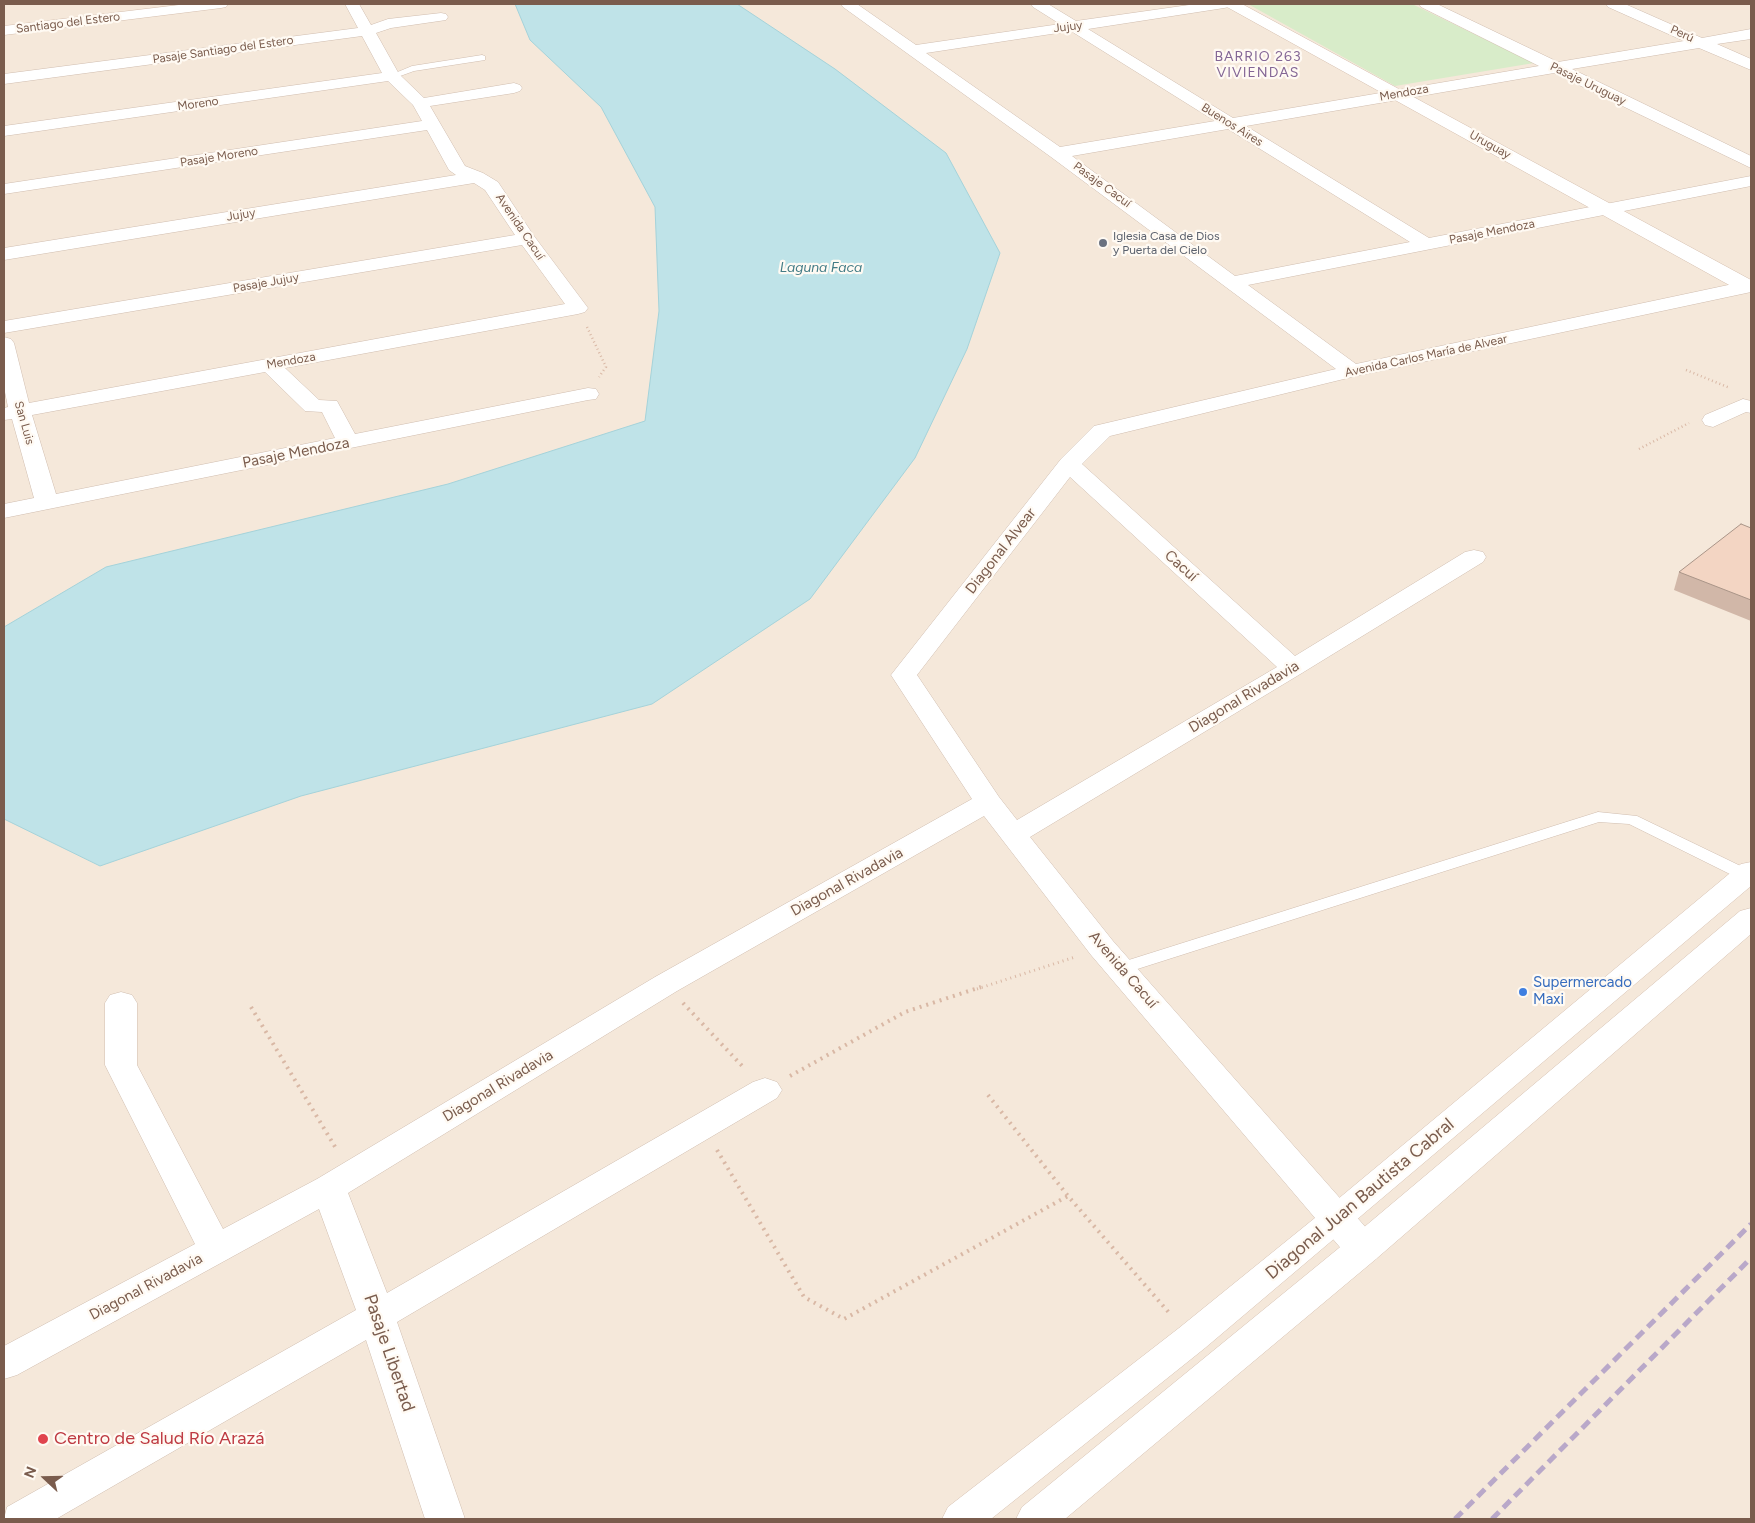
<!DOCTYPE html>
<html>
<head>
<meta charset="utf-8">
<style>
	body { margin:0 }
	#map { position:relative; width:1755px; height:1523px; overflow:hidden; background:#fdf6ec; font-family:Figtree,sans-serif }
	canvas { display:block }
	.frame { position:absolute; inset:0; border:5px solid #7a5c4d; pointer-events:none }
	.north { position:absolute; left:20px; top:1453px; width:50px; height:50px; -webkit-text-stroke:4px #fffaf3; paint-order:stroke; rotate:291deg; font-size:14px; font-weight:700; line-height:20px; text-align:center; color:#7a5c4d }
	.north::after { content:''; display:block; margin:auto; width:18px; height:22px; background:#7a5c4d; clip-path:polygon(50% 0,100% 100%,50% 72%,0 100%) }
</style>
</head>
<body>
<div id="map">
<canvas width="1755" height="1523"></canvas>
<div class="frame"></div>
<div class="north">N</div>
</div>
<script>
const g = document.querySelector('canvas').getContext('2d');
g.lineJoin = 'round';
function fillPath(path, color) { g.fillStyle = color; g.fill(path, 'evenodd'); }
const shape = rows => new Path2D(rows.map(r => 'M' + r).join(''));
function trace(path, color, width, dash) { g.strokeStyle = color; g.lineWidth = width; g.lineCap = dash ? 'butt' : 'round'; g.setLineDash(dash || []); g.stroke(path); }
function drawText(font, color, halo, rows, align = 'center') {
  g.font = font + ' Figtree,sans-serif'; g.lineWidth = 4.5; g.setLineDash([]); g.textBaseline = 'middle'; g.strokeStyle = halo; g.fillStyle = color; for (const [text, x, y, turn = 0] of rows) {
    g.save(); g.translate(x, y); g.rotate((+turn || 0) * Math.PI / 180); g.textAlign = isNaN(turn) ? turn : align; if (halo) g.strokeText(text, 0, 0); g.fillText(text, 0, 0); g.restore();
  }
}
fillPath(shape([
	[4,4,1751,4,1751,1519,4,1519]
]), '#f5e8da');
fillPath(shape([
	[1248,4,1412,4,1534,63,1395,86]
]), '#d8ecc9');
const water = shape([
	[515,4,737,4,835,69,946,153,1000,253,967,349,915,458,810,599,652,704,301,796,100,866,4,819,4,627,106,567,448,484,645,421,659,311,655,207,601,107,530,40,515,4]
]);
fillPath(water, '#bfe3e8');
trace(water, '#a5d3da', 1);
const lane = shape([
	[482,55,485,56,485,60,414,71,392,79,388,76,412,66,482,55],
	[1598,812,1637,816,1751,871,1751,879,1740,879,1629,824,1599,822,1128,972,1122,974,1116,972,1114,968,1116,964,1598,812]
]);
const street = shape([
	[345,4,359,4,371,25,388,19,441,13,446,14,448,17,446,20,391,28,376,33,399,74,424,98,514,83,520,85,522,88,520,91,514,93,430,106,465,166,483,173,498,182,534,236,588,308,585,312,578,314,285,368,319,400,337,401,355,434,588,388,596,389,599,394,596,399,588,400,4,518,4,504,34,498,12,419,4,420,4,408,8,407,4,387,4,337,11,339,14,343,29,403,565,304,522,245,4,333,4,321,515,235,485,190,474,183,4,260,4,248,456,175,449,170,427,130,4,194,4,184,422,121,413,105,388,81,4,136,4,126,382,73,362,36,4,84,4,74,358,28,345,4],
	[265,372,305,411,322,412,335,438,56,494,32,415,265,372],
	[841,4,857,4,916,45,1060,24,1033,7,1031,4,1048,4,1076,21,1196,4,1231,4,1229,7,1224,8,1088,29,1233,118,1539,66,1421,7,1419,4,1437,4,1558,62,1684,41,1608,7,1606,4,1625,4,1702,38,1751,29,1751,39,1717,44,1751,59,1751,70,1699,48,1572,69,1751,156,1751,168,1554,73,1246,126,1429,238,1751,176,1751,186,1248,285,1356,364,1747,281,1751,282,1751,292,1352,377,1110,436,1082,464,1295,656,1465,552,1474,550,1483,552,1486,557,1483,562,1302,673,1030,837,1113,941,1376,1239,1381,1249,1376,1259,1363,1263,1350,1259,1091,955,984,816,677,991,348,1193,387,1293,753,1082,765,1078,777,1082,782,1090,777,1098,397,1322,465,1519,425,1519,366,1340,56,1519,4,1519,7,1507,356,1310,319,1209,17,1375,4,1379,4,1346,195,1244,105,1065,105,1003,110,995,121,992,132,995,137,1003,137,1065,223,1229,317,1179,655,977,972,799,891,675,1061,459,1094,426,1336,369,1051,157,843,7,841,4],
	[1071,31,1215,121,1060,147,926,53,1071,31],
	[1228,129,1410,242,1235,276,1072,156,1228,129],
	[1070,477,1277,667,1017,820,999,797,917,675,1070,477],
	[1743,399,1751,401,1751,413,1746,412,1713,427,1705,425,1702,420,1705,415,1743,399]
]);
const secondary = shape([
	[187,4,228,4,226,7,221,8,4,35,4,26,187,4],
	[1225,4,1242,4,1751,280,1751,292,1740,291,1227,7,1225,4],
	[1751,862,1751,886,1205,1348,991,1519,942,1519,948,1507,1179,1328,1326,1209,1741,864,1751,862],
	[1751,908,1751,934,1376,1259,1065,1519,1016,1519,1022,1507,1350,1239,1740,911,1751,908]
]);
trace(lane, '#d1beb0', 1);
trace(street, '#d1beb0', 1);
trace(secondary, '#d6c0b0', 1);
trace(shape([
	[587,327,606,367,599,377],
	[1686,370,1730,388],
	[1639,449,1689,423]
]), '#d9b8a5', 2.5, [1, 3]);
trace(shape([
	[977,989,1075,957]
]), '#d9b8a5', 3, [1, 4]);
trace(shape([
	[683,1003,745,1069],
	[251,1007,337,1150],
	[790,1076,905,1012,981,987],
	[988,1095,1068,1196,1171,1315],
	[717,1150,804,1297,844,1319,1068,1196]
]), '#d9b8a5', 4, [2, 5]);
fillPath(lane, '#fff');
fillPath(street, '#fff');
fillPath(secondary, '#fff');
trace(shape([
	[1455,1519,1751,1224],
	[1492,1519,1751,1258]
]), '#b9a8c9', 5, [10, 6]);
fillPath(shape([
	[1751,528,1751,621,1674,590,1679,572]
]), '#d1b7a8');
const building = shape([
	[1741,524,1751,528,1751,600,1679,572,1741,524]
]);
fillPath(building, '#f3d5c3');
trace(building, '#aa9588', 1);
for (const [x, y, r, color] of [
	[1103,243,5,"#6b7280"],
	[1523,992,5,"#3f7fe0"],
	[43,1439,6,"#e0444e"]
]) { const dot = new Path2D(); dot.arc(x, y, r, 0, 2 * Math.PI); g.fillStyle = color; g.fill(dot); trace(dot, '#fffaf3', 2); }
drawText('12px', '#7a5c4d', '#fffaf3', [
	["Santiago del Estero",68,23,-7],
	["Jujuy",1068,27,-7],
	["Perú",1682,34,24],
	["Pasaje Santiago del Estero",223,50,-8],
	["Pasaje Uruguay",1588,84,26],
	["Mendoza",1404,93,-10],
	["Moreno",198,104,-8],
	["Buenos Aires",1232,125,32],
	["Uruguay",1490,145,29],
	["Pasaje Moreno",219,157,-9],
	["Pasaje Cacuí",1102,185,36],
	["Jujuy",241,215,-9],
	["Avenida Cacuí",520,227,56],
	["Pasaje Mendoza",1492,232,-11],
	["Pasaje Jujuy",266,283,-10],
	["Avenida Carlos María de Alvear",1426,356,-12],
	["Mendoza",291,361,-10],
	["San Luis",24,423,74]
]);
drawText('12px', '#5b616d', '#fffaf3', [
	["Iglesia Casa de Dios",1113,236],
	["y Puerta del Cielo",1113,250]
], 'left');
g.letterSpacing = '1px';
drawText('14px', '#846695', '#fffaf3', [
	["BARRIO 263",1258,57],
	["VIVIENDAS",1258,73]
]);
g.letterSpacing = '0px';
drawText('italic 14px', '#437c86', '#fffaf3', [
	["Laguna Faca",821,268]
]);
drawText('15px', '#7a5c4d', '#fffaf3', [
	["Pasaje Mendoza",296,453,-11],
	["Diagonal Alvear",1001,551,-52],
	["Cacuí",1181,566,42],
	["Diagonal Rivadavia",1244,697,-31],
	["Diagonal Rivadavia",847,882,-29],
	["Avenida Cacuí",1123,970,49],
	["Diagonal Rivadavia",498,1086,-31],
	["Diagonal Rivadavia",146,1287,-28]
]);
drawText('15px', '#366cbe', '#fffaf3', [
	["Supermercado",1533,983],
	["Maxi",1533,1000]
], 'left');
drawText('18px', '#7a5c4d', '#fffaf3', [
	["Diagonal Juan Bautista Cabral",1360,1199,-40],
	["Pasaje Libertad",389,1353,71]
]);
drawText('18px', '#be3a42', '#fffaf3', [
	["Centro de Salud Río Arazá",54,1439]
], 'left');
</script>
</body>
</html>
